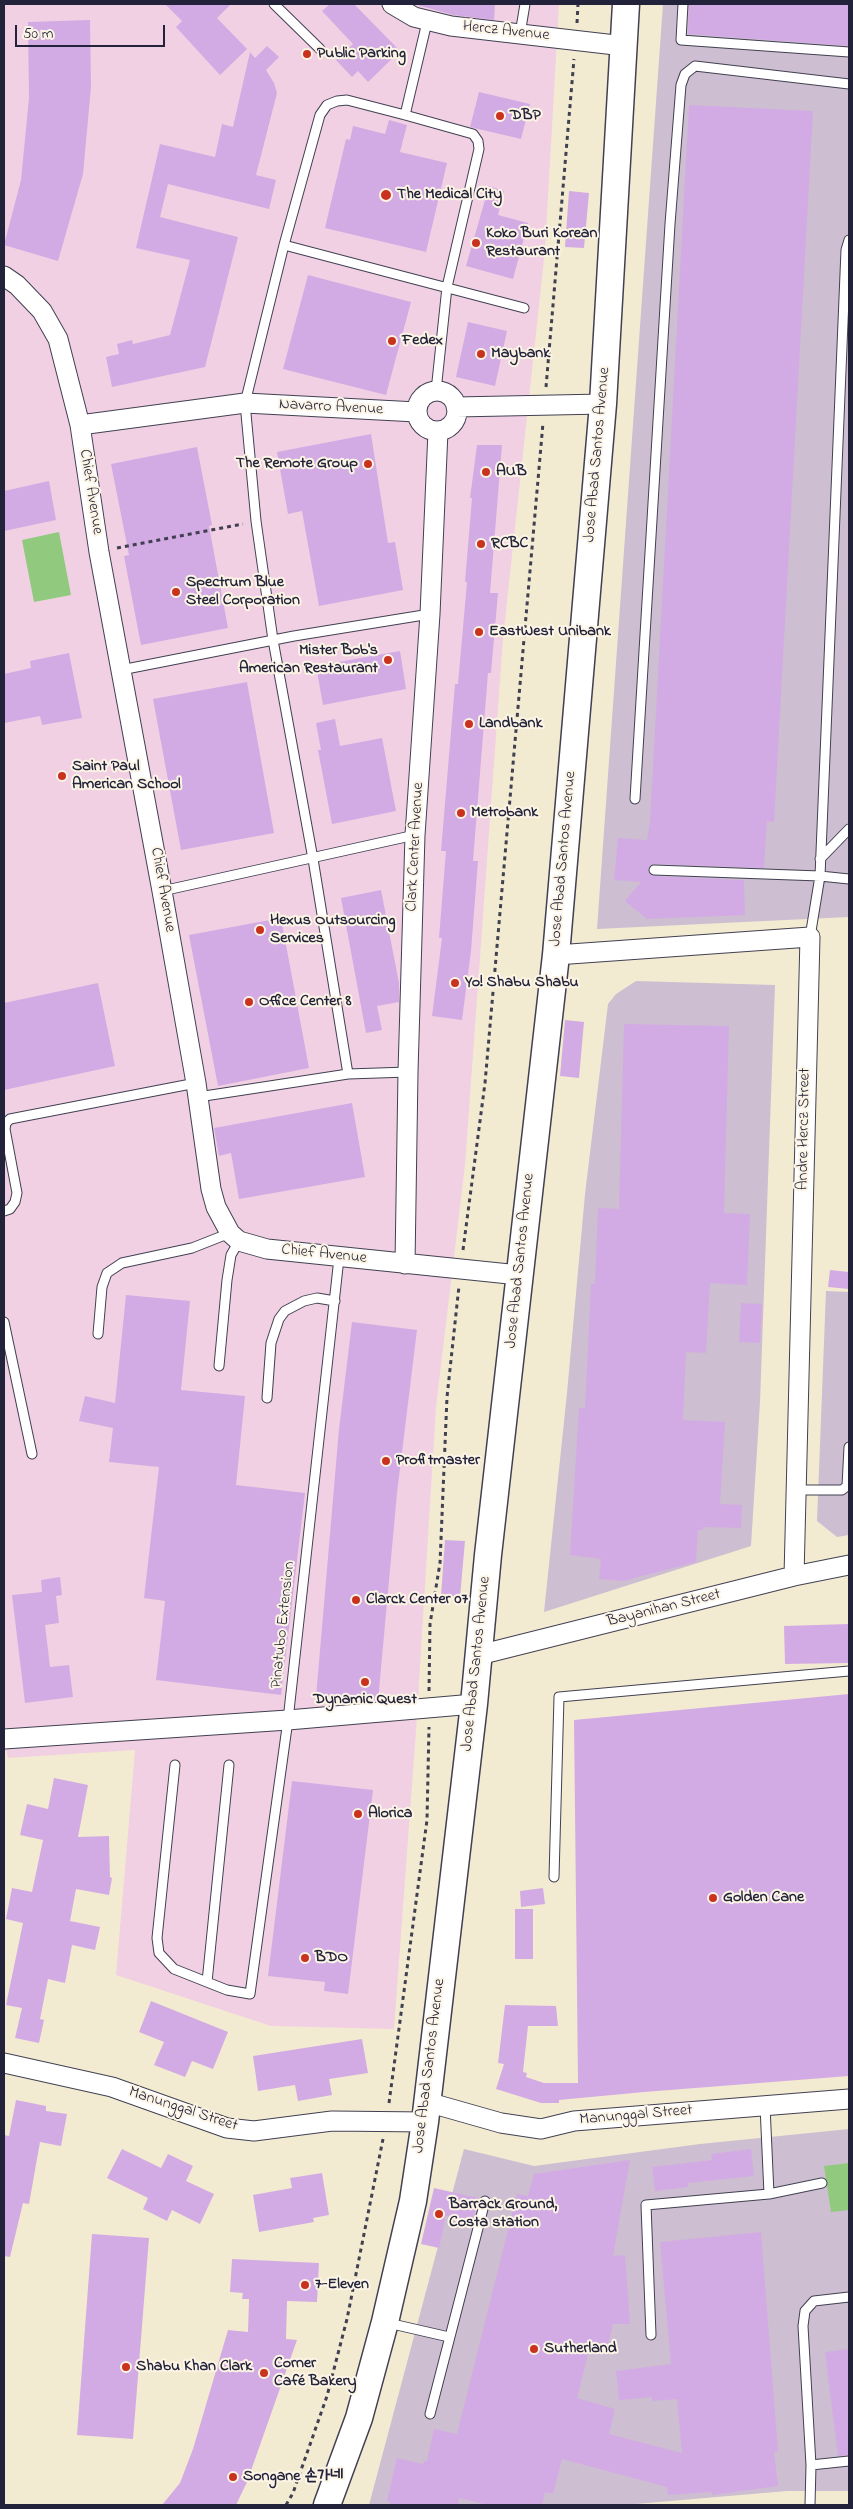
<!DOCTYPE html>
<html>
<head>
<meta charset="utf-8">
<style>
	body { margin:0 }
	#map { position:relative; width:853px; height:2509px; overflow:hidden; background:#f3ebd1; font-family:"Indie Flower",sans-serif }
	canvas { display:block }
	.frame { position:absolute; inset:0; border:5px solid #22223b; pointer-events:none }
	.scale { position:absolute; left:15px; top:25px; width:150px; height:22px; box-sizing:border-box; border:2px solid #22223b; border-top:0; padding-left:6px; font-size:15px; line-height:18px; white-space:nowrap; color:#22223b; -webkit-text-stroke:4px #fcf5e5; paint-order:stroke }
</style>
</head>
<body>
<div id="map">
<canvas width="853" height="2509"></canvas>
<div class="frame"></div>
<div class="scale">50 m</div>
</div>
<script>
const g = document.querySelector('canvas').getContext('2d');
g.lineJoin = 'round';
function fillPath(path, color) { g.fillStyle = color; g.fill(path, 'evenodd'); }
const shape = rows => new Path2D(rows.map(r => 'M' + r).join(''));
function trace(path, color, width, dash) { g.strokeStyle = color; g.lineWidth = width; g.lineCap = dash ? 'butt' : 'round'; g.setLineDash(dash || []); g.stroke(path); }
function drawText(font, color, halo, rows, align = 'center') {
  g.font = font + ' "Indie Flower","Poor Story",sans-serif'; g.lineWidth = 4; g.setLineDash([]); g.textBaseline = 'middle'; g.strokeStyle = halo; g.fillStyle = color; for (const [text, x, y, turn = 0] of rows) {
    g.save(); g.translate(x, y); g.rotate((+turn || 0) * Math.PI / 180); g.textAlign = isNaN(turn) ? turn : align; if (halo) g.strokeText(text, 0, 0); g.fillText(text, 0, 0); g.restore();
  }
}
fillPath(shape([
	[4,4,559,4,545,250,503,639,465,1165,436,1407,416,1731,394,2029,271,2026,116,1975,135,1750,8,1758,4,1740]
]), '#f1d0e3');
fillPath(shape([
	[663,4,849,4,849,917,597,929],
	[636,981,775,985,760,1402,751,1546,544,1612,567,1393,585,1194,608,1004,616,994],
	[826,1291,849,1292,849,1535,837,1537,817,1521],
	[849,2129,849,2491,787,2491,624,2505,369,2505,464,2149,534,2166,700,2144]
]), '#cebed1');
fillPath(shape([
	[59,532,71,595,34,602,22,540],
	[849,2163,849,2210,831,2212,824,2166]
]), '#91ca7e');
fillPath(shape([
	[165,4,231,4,217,18,247,49,220,75,176,27,182,21],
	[330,4,354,4,400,51,368,82,358,71,352,77,336,60,353,44,322,11],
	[414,4,495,4,494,20,453,15],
	[689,4,849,4,849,46,688,34],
	[90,20,91,87,83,174,58,261,4,245,21,180,29,98,28,22],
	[267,46,279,57,266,70,274,83,277,93,256,175,276,180,269,209,168,184,160,217,238,237,205,367,112,387,106,357,119,354,117,344,132,340,133,344,170,335,190,260,136,248,160,144,215,157,222,124,233,127,250,52,255,58],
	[479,92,530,104,521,139,470,127],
	[689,105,813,111,774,822,767,821,764,868,654,864,648,867,649,873,654,876,744,880,745,915,647,919,625,901,641,882,614,880,618,838,647,840,650,821],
	[389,120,407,125,400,152,447,163,426,252,325,228,346,139,350,140,353,126,385,134],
	[489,186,504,191,498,215,528,223,513,279,466,266],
	[569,191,589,193,584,248,565,247],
	[308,275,411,302,386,395,283,369],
	[468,322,507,331,495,386,456,377],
	[371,434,388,543,395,542,403,590,319,606,302,511,288,514,277,452],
	[477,445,502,445,490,593,498,593,491,673,488,673,473,861,478,861,471,951,462,1020,432,1016,442,938,439,938,446,851,441,851,455,684,458,684,467,582,465,582,472,498,470,498],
	[197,447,212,525,209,526,228,628,141,645,124,556,129,555,111,464],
	[49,481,56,520,4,531,4,491],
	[400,651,406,689,323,705,316,666],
	[69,653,82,718,42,725,40,716,4,723,4,674,31,668,30,661],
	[247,682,274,833,181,850,153,699],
	[335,719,340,746,382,738,396,811,332,824,318,750,321,750,316,723],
	[381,890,399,983,399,1002,377,1006,382,1030,366,1033,341,898],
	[281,918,309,1068,218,1086,189,935],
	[98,983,115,1066,4,1090,4,1003],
	[565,1020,584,1022,579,1078,560,1076],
	[624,1024,729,1026,724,1213,750,1214,747,1285,710,1283,706,1353,686,1352,683,1420,725,1422,720,1504,742,1505,741,1528,703,1527,703,1530,698,1530,696,1562,623,1581,599,1579,601,1559,570,1555,579,1408,585,1408,591,1284,595,1284,598,1208,619,1209],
	[352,1103,365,1177,239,1199,231,1153,219,1156,214,1128],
	[830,1270,849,1272,849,1289,828,1287],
	[126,1295,190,1301,181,1390,245,1396,236,1485,305,1493,281,1695,156,1680,165,1601,144,1598,159,1467,109,1462,113,1428,79,1421,85,1396,115,1403],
	[741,1303,762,1304,760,1343,739,1342],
	[352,1322,417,1330,397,1493,378,1701,366,1702,316,1697,339,1429],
	[445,1540,465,1541,460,1597,441,1596],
	[60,1577,62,1595,56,1596,59,1623,45,1625,50,1667,69,1665,73,1697,25,1703,12,1595,42,1592,41,1580],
	[849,1624,849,1663,785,1664,784,1626],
	[849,1694,849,2076,644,2092,559,2100,559,2103,541,2103,496,2089,504,2064,498,2063,505,2005,556,2006,558,2026,528,2026,523,2072,527,2073,526,2077,544,2083,578,2083,574,1720],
	[54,1778,88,1785,78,1837,109,1836,110,1877,112,1878,109,1895,76,1889,70,1921,100,1927,95,1950,72,1945,65,1983,48,1979,40,2019,44,2020,39,2043,15,2038,22,2008,6,2005,23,1923,6,1919,12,1888,32,1892,43,1840,20,1835,27,1804,48,1809],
	[292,1781,373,1790,348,1994,324,1991,325,1982,268,1976],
	[543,1888,545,1904,521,1907,520,1891],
	[515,1909,533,1909,533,1959,515,1959],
	[151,2001,228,2032,213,2069,192,2061,185,2077,154,2065,164,2042,139,2032],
	[362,2039,368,2073,329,2079,332,2095,298,2101,295,2085,258,2091,253,2056],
	[16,2100,46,2106,46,2111,67,2114,61,2146,40,2142,29,2204,23,2203,10,2257,4,2256,4,2135,9,2136],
	[122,2149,161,2168,168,2154,193,2166,186,2181,214,2194,200,2224,172,2210,167,2221,143,2209,148,2198,107,2178],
	[751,2149,754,2176,688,2183,688,2187,655,2191,652,2167,712,2160,711,2154],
	[630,2160,613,2256,625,2255,630,2324,613,2324,606,2353,589,2350,577,2398,615,2409,609,2434,682,2453,677,2399,652,2401,652,2397,619,2400,616,2371,671,2364,660,2242,761,2232,778,2451,774,2452,778,2486,712,2495,712,2492,668,2495,667,2487,562,2459,553,2494,545,2492,542,2505,488,2505,459,2498,458,2505,390,2505,390,2502,387,2501,397,2458,423,2464,424,2461,427,2461,434,2429,457,2434,517,2194,528,2196,534,2174],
	[322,2173,329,2215,313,2218,314,2222,259,2232,253,2195,292,2188,290,2178],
	[434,2188,478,2198,473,2221,446,2216,439,2248,421,2244],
	[92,2234,149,2238,133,2439,77,2435],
	[232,2259,319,2263,317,2302,287,2301,286,2339,297,2340,247,2482,236,2505,162,2505,180,2483,193,2449,228,2330,248,2332,249,2299,242,2299,243,2293,230,2292],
	[849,2349,849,2455,838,2456,825,2352]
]), '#d3abe4');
const lane = shape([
	[274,4,320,49],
	[683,4,681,40,849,52],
	[520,34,525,4],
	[405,115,427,22],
	[284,245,524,308],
	[121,670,294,636,430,614],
	[635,799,670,224,681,85,685,74,695,66,849,84],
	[820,859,849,829],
	[654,870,820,876,849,879],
	[162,891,415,835],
	[810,937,820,876,846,250,849,240],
	[348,1074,313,859,273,640,256,521,245,403,284,245,320,115,327,105,337,101,347,100,405,115,473,134,478,141,479,149,447,287,436,391],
	[198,1097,348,1074,408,1072],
	[4,1211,10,1209,15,1202,17,1193,5,1129,6,1123,10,1119,196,1083],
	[4,1322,32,1454],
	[98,1334,102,1287,107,1273,122,1263,192,1248,230,1233],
	[219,1366,227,1280,231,1255,239,1241],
	[267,1398,271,1343,279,1319,285,1311,304,1301,317,1298,335,1301],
	[796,1490,842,1490,847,1486,849,1447],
	[175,1765,157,1938,159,1953,174,1969,227,1990,250,1994,288,1720,339,1258],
	[554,1877,559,1697,849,1671],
	[207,1982,229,1765],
	[765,2106,769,2194,822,2183],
	[388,2323,449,2337],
	[651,2335,646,2205,769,2194],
	[430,2414,485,2201],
	[811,2465,849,2461],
	[810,2505,811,2465,803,2326,805,2311,814,2301,849,2297]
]);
const street = shape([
	[392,4,414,17,451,26,624,46],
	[4,276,17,285,42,311,58,339,80,425,99,552,162,891,196,1083,211,1189,216,1207,230,1233,239,1241,267,1249,519,1275],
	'417 411a20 20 0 1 1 40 0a20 20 0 1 1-40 0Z',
	[456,407,603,404],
	[80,425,245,403,417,412],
	[556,955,810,937,794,1576],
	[405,1264,408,1072,415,835,430,614,438,431],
	[479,1655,794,1576,849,1565],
	[4,1739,288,1720,474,1704],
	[4,2063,112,2087,227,2128,254,2131,332,2121,425,2122],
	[427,2102,501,2123,541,2129,574,2121,849,2099]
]);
const secondary = shape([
	[327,2505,359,2418,385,2322,413,2201,425,2122,474,1704,488,1555,556,955,603,404,626,4]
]);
trace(lane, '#414052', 11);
trace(street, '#414052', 21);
trace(secondary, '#414052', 29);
trace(shape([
	[577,23,578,4],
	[546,387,574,59],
	[117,548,243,524],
	[463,1250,485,1083,543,423],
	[429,1691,430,1624,440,1563,447,1397,459,1286],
	[389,2103,427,1820,429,1727],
	[286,2505,293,2493,327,2396,347,2319,383,2139]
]), '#414052', 3, [4, 4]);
trace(lane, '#fff', 9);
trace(street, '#fff', 19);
trace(secondary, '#fff', 26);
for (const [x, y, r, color] of [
	[307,54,5,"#c8321e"],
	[500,116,5,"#c8321e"],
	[386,195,6,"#c8321e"],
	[476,243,5,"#c8321e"],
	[392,341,5,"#c8321e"],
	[481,354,5,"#c8321e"],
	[368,464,5,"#c8321e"],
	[486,472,5,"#c8321e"],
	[481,544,5,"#c8321e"],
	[176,592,5,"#c8321e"],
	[479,632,5,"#c8321e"],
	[388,660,5,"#c8321e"],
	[469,724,5,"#c8321e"],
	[62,776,5,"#c8321e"],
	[461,813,5,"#c8321e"],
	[260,930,5,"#c8321e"],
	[455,983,5,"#c8321e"],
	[249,1002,5,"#c8321e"],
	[386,1461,5,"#c8321e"],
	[356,1600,5,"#c8321e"],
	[365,1682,5,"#c8321e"],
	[358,1814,5,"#c8321e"],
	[713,1898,5,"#c8321e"],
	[305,1958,5,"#c8321e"],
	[439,2214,5,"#c8321e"],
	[305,2285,5,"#c8321e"],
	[534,2349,5,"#c8321e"],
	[126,2367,5,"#c8321e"],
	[264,2373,5,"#c8321e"],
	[233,2477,5,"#c8321e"]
]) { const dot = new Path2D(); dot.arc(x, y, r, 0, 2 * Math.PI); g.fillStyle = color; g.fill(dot); trace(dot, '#fcf5e5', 2); }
drawText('16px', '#22223b', '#fcf5e5', [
	["Hercz Avenue",506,32,6],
	["Navarro Avenue",331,408,3],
	["Jose Abad Santos Avenue",598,455,-85],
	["Chief Avenue",90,492,81],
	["Clark Center Avenue",416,847,-87],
	["Jose Abad Santos Avenue",564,859,-85],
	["Chief Avenue",162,890,80],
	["Andre Hercz Street",805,1129,-89],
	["Chief Avenue",324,1255,6],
	["Jose Abad Santos Avenue",521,1261,-84],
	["Bayanihan Street",664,1609,-14],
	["Pinatubo Extension",284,1625,-84],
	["Jose Abad Santos Avenue",477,1664,-84],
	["Jose Abad Santos Avenue",430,2066,-83],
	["Manunggal Street",183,2110,18],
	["Manunggal Street",636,2116,-5]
]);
drawText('bold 16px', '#22223b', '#fcf5e5', [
	["Public Parking",317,54],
	["DBP",510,116],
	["The Medical City",397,195],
	["Koko Buri Korean",486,234],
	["Restaurant",486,252],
	["Fedex",402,341],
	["Maybank",491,354],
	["The Remote Group",358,464,"right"],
	["AUB",496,472],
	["RCBC",491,544],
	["Spectrum Blue",186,583],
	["Steel Corporation",186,601],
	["EastWest Unibank",489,632],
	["Mister Bob's",378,651,"right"],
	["American Restaurant",378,669,"right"],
	["Landbank",479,724],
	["Saint Paul",72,767],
	["American School",72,785],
	["Metrobank",471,813],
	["Hexus Outsourcing",270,921],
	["Services",270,939],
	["Yo! Shabu Shabu",465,983],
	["Office Center 8",259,1002],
	["Profitmaster",396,1461],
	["Clarck Center 07",366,1600],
	["Dynamic Quest",365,1700,"center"],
	["Alorica",368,1814],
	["Golden Cane",723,1898],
	["BDO",315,1958],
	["Barrack Ground,",449,2205],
	["Costa station",449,2223],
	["7-Eleven",315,2285],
	["Sutherland",544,2349],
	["Corner",274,2364],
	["Café Bakery",274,2382],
	["Shabu Khan Clark",136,2367],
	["Songane 손가네",243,2477]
], 'left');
</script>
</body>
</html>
